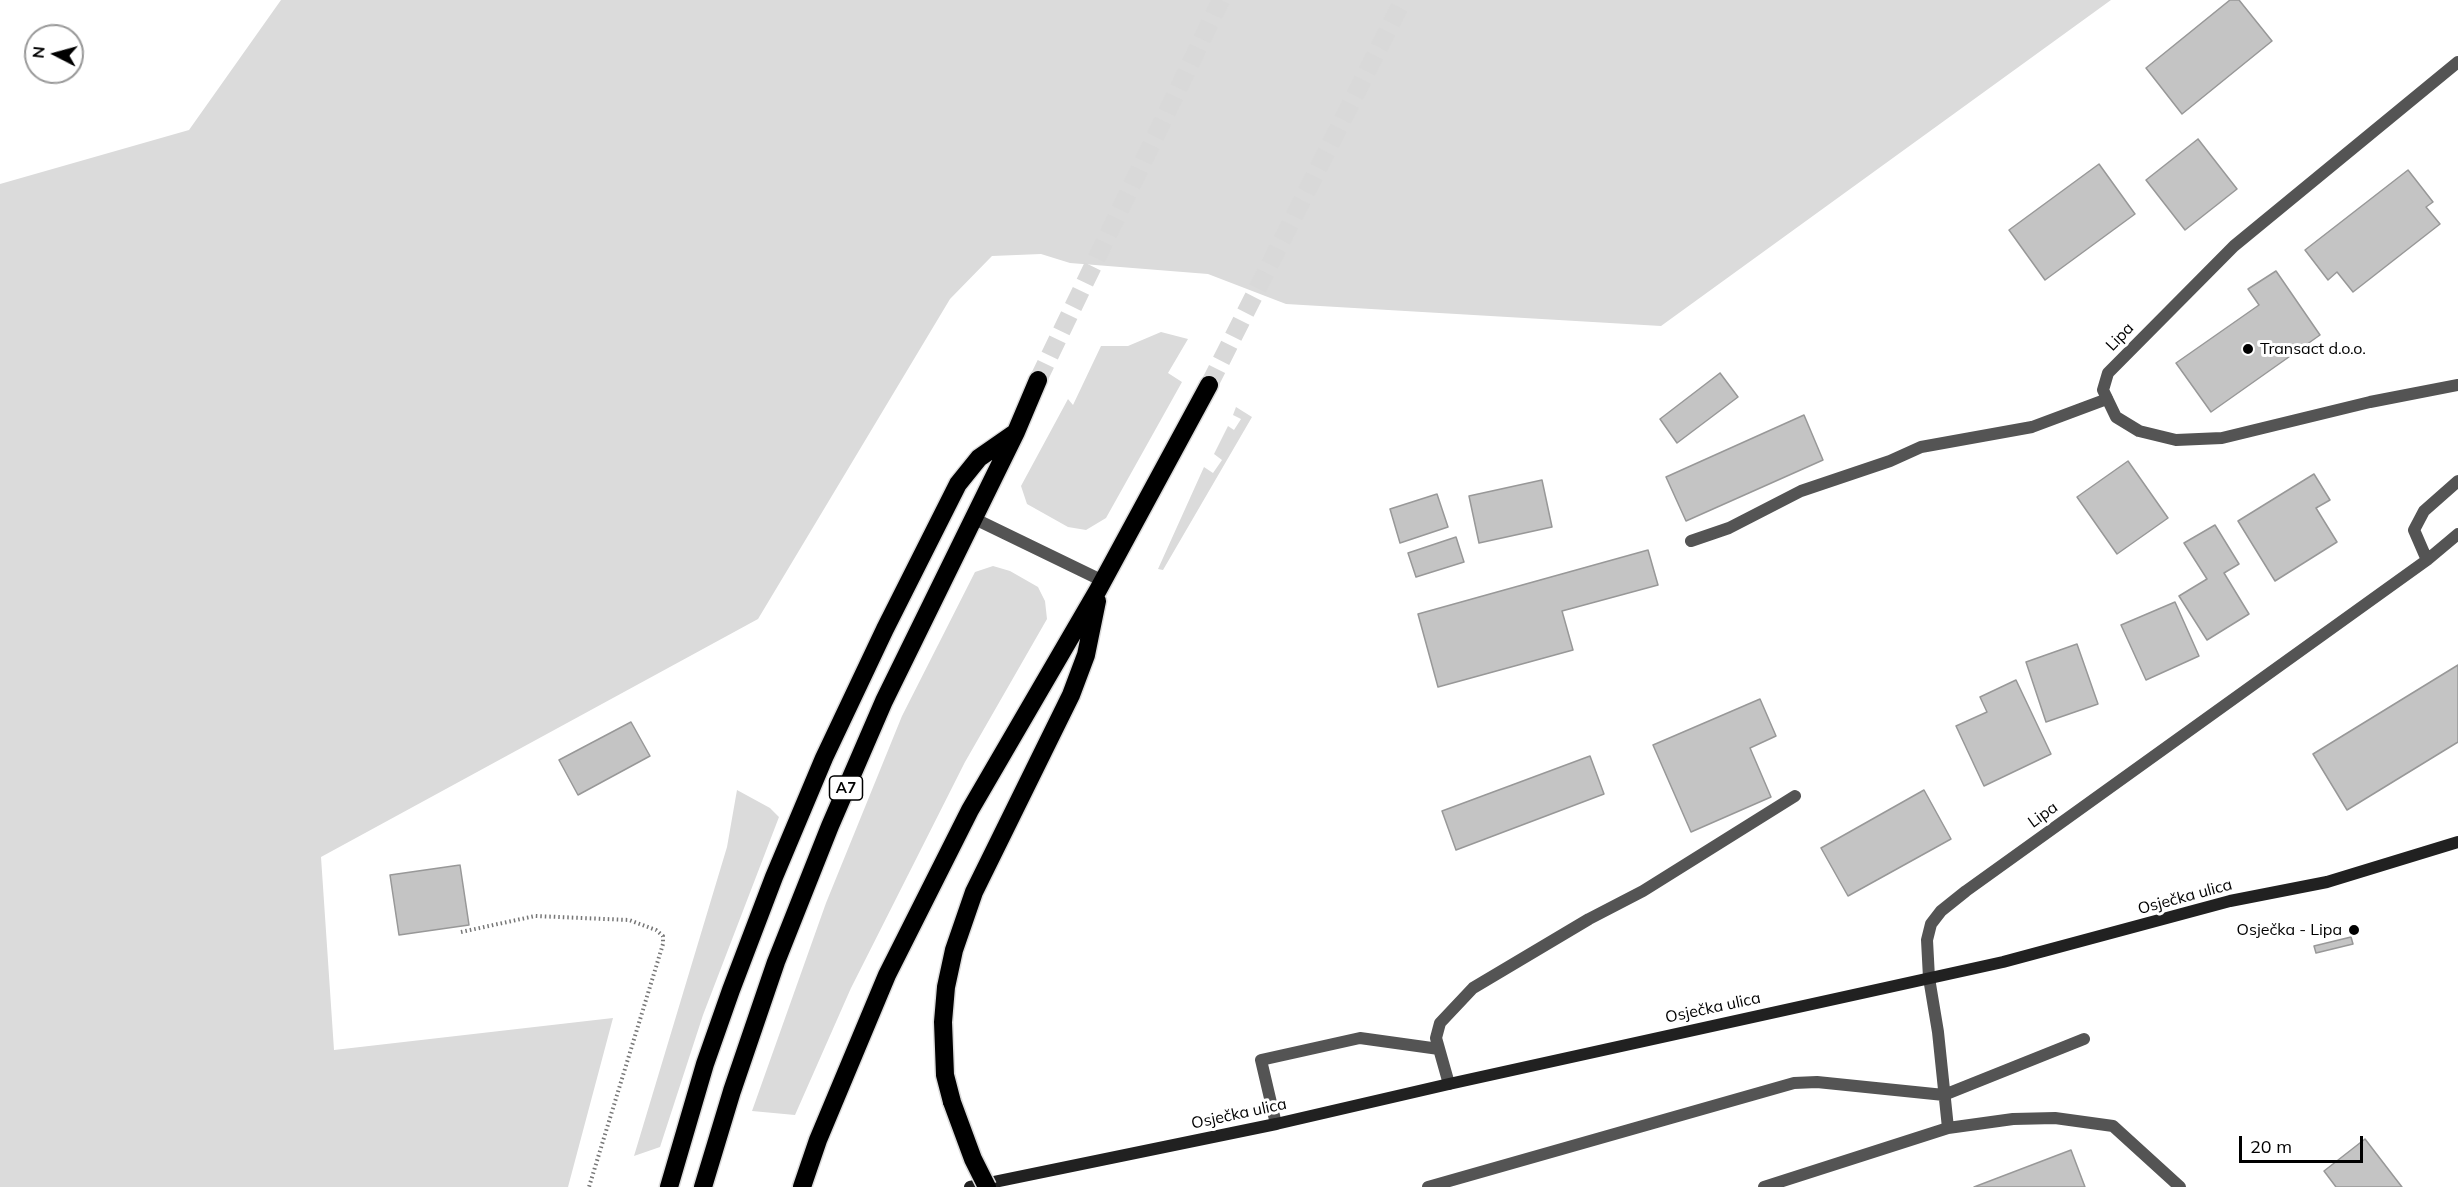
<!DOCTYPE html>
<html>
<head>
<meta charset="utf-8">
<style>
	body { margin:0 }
	#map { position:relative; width:2458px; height:1187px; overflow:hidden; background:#fff; font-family:Mulish,sans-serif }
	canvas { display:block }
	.north { position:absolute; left:24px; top:24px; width:60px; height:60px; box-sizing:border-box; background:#fff; border:2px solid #999; border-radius:50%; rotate:276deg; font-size:16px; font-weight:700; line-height:24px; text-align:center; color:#000 }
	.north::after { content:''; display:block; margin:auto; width:21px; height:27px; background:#000; clip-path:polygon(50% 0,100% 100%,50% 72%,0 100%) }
	.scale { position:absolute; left:2239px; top:1136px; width:124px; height:27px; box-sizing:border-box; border:3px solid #000; border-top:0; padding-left:8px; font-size:18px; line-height:21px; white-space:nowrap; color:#000; -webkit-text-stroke:4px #fff; paint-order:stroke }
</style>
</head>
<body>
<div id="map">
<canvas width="2458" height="1187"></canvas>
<div class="north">N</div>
<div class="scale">20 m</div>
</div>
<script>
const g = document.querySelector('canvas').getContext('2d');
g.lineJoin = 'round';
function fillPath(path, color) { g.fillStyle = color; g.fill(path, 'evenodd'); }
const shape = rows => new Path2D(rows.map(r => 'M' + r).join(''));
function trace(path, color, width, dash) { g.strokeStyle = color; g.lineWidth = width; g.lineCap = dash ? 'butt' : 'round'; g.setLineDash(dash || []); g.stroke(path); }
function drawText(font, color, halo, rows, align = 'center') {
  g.font = font + ' Mulish,sans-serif'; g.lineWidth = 6; g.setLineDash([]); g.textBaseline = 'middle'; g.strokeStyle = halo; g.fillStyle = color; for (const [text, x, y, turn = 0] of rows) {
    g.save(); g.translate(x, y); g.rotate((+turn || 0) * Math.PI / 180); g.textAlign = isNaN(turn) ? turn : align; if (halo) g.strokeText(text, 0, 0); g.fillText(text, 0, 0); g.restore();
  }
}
fillPath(shape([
	[281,0,2111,0,1661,326,1286,304,1208,274,1070,263,1041,254,992,256,950,299,758,619,321,857,334,1050,613,1018,568,1187,0,1187,0,184,189,130],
	[1161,332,1188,339,1168,373,1182,382,1106,518,1086,530,1068,527,1027,504,1021,486,1068,399,1073,405,1101,346,1128,346],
	[1236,407,1252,417,1163,570,1158,569,1204,467,1213,473,1222,460,1214,454,1228,426,1234,430,1241,419,1233,415],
	[993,566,1010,571,1038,587,1045,601,1047,619,965,762,851,988,795,1115,752,1111,826,903,902,716,975,572],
	[737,790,770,808,779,817,703,1015,660,1147,634,1156,727,847]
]), '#dbdbdb');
const building = shape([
	[2230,0,2239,0,2272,41,2182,114,2146,68,2230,0],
	[2198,139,2237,189,2185,230,2146,180,2198,139],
	[2099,164,2135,214,2045,280,2009,230,2099,164],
	[2408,170,2433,202,2426,207,2440,224,2353,292,2337,272,2328,280,2305,250,2408,170],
	[2276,271,2320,335,2211,412,2176,363,2259,305,2248,289,2276,271],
	[1720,373,1738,397,1677,443,1660,419,1720,373],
	[1804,415,1823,460,1686,521,1666,477,1804,415],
	[2128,461,2168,518,2117,554,2077,497,2128,461],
	[2314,474,2330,500,2316,508,2337,542,2275,581,2238,521,2314,474],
	[1542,480,1552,527,1479,543,1469,496,1542,480],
	[1437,494,1448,527,1400,543,1390,509,1437,494],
	[2215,525,2239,564,2224,573,2249,614,2207,640,2179,596,2207,579,2184,543,2215,525],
	[1456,537,1464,562,1416,577,1408,553,1456,537],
	[1648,550,1658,585,1562,611,1573,650,1438,687,1418,614,1648,550],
	[2175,602,2199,656,2146,680,2121,625,2175,602],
	[2077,644,2098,704,2046,722,2026,662,2077,644],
	[2458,665,2458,742,2347,810,2313,754,2458,665],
	[2016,680,2051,754,1984,786,1956,726,1987,712,1980,697,2016,680],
	[1760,699,1776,736,1750,748,1771,797,1691,832,1653,745,1760,699],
	[631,722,650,756,578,795,559,760,631,722],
	[1590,756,1604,794,1456,850,1442,811,1590,756],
	[1924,790,1951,839,1848,896,1821,848,1924,790],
	[460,865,469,925,399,935,390,875,460,865],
	[2351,937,2353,944,2316,953,2314,946,2351,937],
	[2365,1139,2395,1178,2402,1187,2336,1187,2324,1171,2365,1139],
	[2071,1150,2085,1187,1974,1187,2071,1150]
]);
fillPath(building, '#c4c4c4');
trace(building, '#989898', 1.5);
trace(shape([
	[1038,380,1221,0],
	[1209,385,1403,0]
]), '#d9d9d9', 18, [18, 9]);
const highway = shape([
	[952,1102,945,1075,943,1022,946,987,954,950,974,892,1071,695,1086,655,1097,601],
	[669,1187,705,1064,731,990,774,877,824,758,885,629,958,484,979,458,1015,433],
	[703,1187,732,1091,776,962,830,826,884,701,1016,432,1038,380],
	[802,1187,818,1140,887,975,970,810,1098,590,1209,385]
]);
trace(highway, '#dbdbdb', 21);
trace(shape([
	[461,932,535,916,629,920,656,930,663,936,663,944,589,1187]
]), '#767676', 4, [1.5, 3]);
trace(shape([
	[973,518,1103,581],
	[1691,541,1729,528,1801,491,1890,461,1921,447,2032,427,2107,399],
	[1449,1084,1436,1038,1440,1023,1473,988,1589,919,1643,891,1795,796],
	[1276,1124,1261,1060,1360,1038,1439,1049],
	[1948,1128,2013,1119,2055,1118,2113,1126,2180,1187],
	[1428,1187,1794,1083,1817,1082,1944,1095,2084,1039],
	[1764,1187,1948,1128,1938,1032,1929,978]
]), '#545454', 12);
trace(shape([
	[2458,62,2234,246,2108,373,2103,390,2116,417,2139,431,2176,440,2222,438,2370,402,2458,385],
	[2427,560,2414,530,2424,511,2458,481],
	[1929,978,1927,940,1931,924,1941,911,1966,891,2427,560,2458,534]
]), '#545454', 12);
trace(shape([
	[970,1187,1276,1124,1449,1084,2003,962,2230,901,2327,882,2458,842]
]), '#212121', 12);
trace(highway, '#000', 18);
const highwayBridge = shape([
	[952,1102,973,1159,987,1187]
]);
trace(highwayBridge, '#dbdbdb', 21, []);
trace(highwayBridge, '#000', 18);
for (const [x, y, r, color] of [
	[2248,349,6,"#000"],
	[2354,930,6,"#000"]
]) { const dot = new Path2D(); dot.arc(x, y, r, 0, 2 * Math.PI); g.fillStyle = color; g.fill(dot); trace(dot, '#fff', 2); }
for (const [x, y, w] of [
	[846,788,33]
]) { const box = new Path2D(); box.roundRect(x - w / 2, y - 12, w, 24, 4.5); g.fillStyle = '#fff'; g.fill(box); trace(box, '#000', 1.5); }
drawText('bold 15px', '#000', null, [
	["A7",846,788]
]);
drawText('16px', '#000', '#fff', [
	["Lipa",2120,337,-46],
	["Lipa",2043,815,-36],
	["Osječka ulica",2185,897,-15],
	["Osječka ulica",1713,1008,-12],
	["Osječka ulica",1239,1114,-12]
]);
drawText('16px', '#000', '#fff', [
	["Transact d.o.o.",2260,349],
	["Osječka - Lipa",2342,930,"right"]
], 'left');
</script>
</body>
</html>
